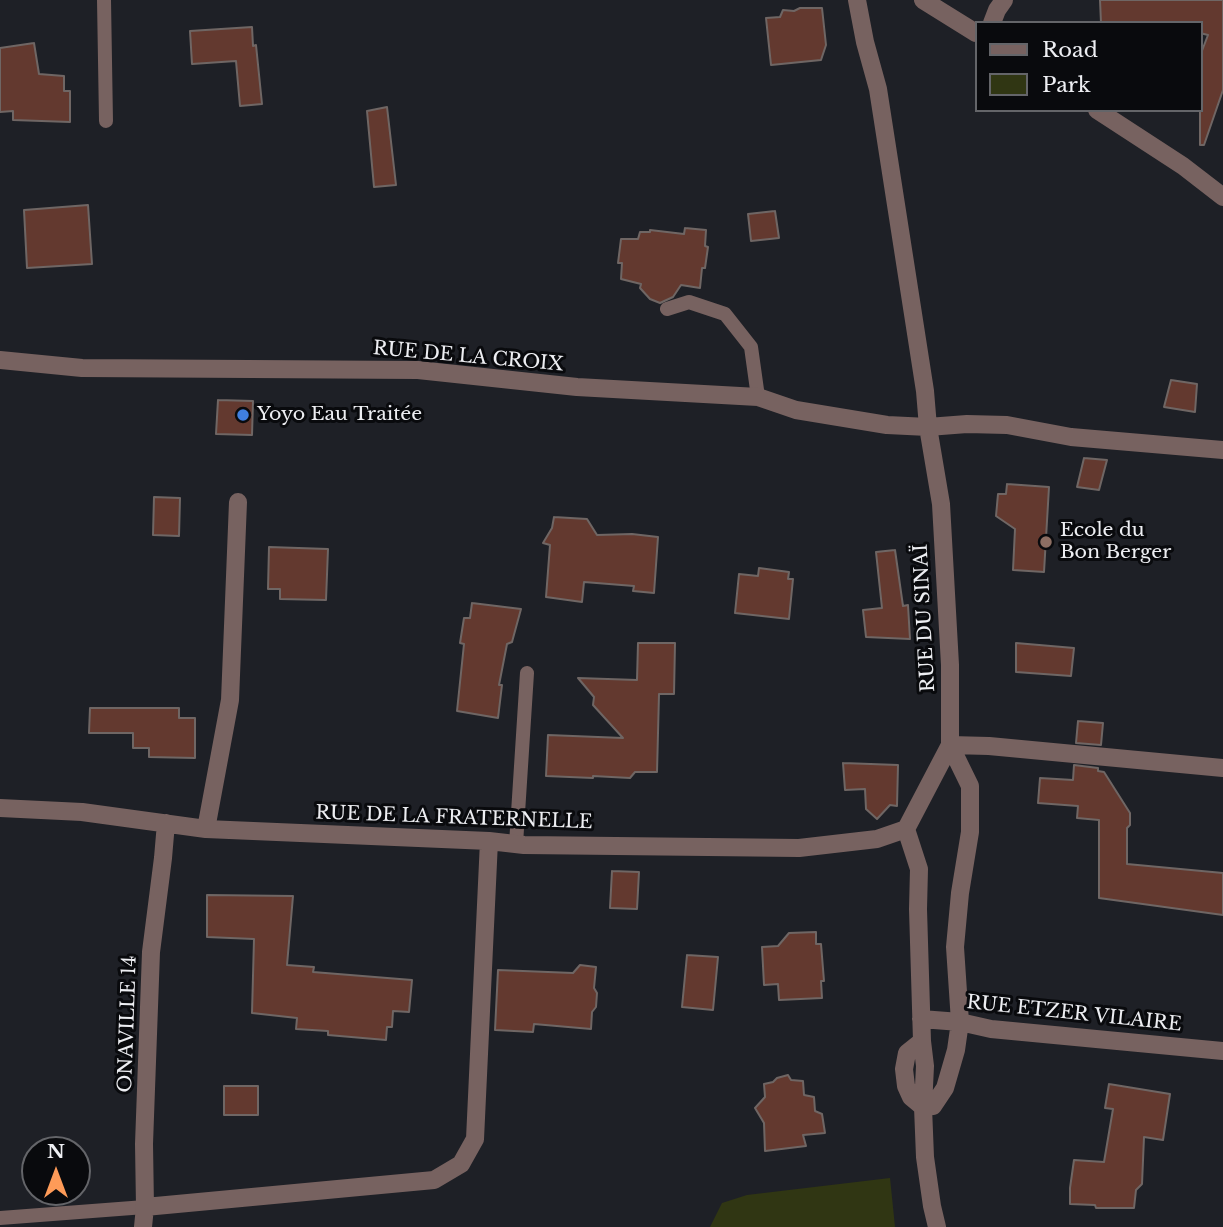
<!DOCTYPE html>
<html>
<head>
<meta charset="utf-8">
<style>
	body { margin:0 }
	#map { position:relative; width:1223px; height:1227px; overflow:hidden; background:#1e2026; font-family:"Libre Baskerville",serif }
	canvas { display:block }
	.legend { position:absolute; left:975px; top:21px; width:228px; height:91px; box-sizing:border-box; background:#090a0d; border:2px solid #646569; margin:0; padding:9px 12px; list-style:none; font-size:21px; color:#edeef2 }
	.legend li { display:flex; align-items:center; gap:14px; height:35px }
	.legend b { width:35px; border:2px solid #646569 }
	.north { position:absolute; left:21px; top:1136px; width:70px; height:70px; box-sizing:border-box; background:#090a0d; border:2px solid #646569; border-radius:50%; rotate:0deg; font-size:19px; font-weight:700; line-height:28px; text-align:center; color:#edeef2 }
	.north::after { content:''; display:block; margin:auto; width:24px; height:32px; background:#fe9b58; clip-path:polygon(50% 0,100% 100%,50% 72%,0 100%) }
</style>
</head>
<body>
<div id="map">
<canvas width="1223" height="1227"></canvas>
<ul class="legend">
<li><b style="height:9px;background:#776260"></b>Road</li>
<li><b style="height:19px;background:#303613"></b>Park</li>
</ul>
<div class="north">N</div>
</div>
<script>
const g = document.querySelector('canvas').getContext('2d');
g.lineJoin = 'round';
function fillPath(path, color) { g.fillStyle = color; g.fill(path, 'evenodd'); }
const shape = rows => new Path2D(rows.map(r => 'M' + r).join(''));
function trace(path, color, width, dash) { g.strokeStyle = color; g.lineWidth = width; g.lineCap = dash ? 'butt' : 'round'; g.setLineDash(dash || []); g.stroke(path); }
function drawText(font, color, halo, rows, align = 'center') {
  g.font = font + ' "Libre Baskerville",serif'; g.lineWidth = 6; g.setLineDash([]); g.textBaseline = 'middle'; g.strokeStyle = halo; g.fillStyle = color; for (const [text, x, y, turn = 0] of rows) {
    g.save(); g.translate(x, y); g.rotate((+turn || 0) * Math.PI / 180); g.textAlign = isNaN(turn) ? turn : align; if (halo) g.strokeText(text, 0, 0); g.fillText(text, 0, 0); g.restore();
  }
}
fillPath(shape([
	[890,1178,895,1227,710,1227,722,1203,747,1195]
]), '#303613');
const building = shape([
	[1100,0,1223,0,1223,90,1204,145,1200,145,1200,56,1208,35,1200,33,1200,23,1101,23,1100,0],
	[800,8,822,8,826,45,821,60,771,65,766,18,780,17,783,10,794,11,800,8],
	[252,27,253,46,256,45,262,104,240,106,236,61,192,64,190,31,252,27],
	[34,43,39,74,64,76,64,91,70,91,70,122,13,120,13,111,0,112,0,48,34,43],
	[387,107,396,185,374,187,367,111,387,107],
	[88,205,92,264,27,268,24,210,88,205],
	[775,211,779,238,751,241,748,214,775,211],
	[685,228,706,230,705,246,708,247,705,268,702,268,700,288,681,285,673,297,660,303,650,299,640,288,641,284,621,279,622,263,618,263,621,239,638,239,640,232,650,232,650,230,684,234,685,228],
	[1171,380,1197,384,1195,412,1164,407,1171,380],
	[218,400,253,401,252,435,216,434,218,400],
	[1084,458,1107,460,1099,490,1077,487,1084,458],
	[1007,484,1049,487,1044,572,1013,570,1015,529,996,516,998,494,1006,494,1007,484],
	[154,497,180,498,179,536,153,535,154,497],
	[554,517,587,519,597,535,632,534,658,537,654,593,633,591,634,586,584,582,582,602,546,597,550,545,543,543,552,528,554,517],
	[269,547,328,549,326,600,280,599,280,589,268,589,269,547],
	[895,550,903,606,908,605,910,639,866,637,863,610,882,608,876,552,895,550],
	[759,568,789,572,788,579,793,579,789,619,735,613,739,574,758,576,759,568],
	[472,603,521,609,512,642,507,644,499,685,502,685,498,718,457,711,464,644,460,643,464,618,470,618,472,603],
	[638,643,675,643,674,694,659,694,657,772,635,772,630,778,593,776,593,778,546,776,548,735,623,738,593,705,594,697,578,678,637,680,638,643],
	[1016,643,1074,648,1071,676,1016,672,1016,643],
	[90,708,179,708,179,718,195,718,195,758,149,757,149,748,133,748,133,733,89,733,90,708],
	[1078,721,1103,723,1101,745,1076,743,1078,721],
	[843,763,898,765,897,806,890,805,877,819,866,809,865,789,845,790,843,763],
	[1074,765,1098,768,1098,771,1104,772,1130,813,1130,825,1127,828,1127,864,1223,873,1223,915,1099,898,1099,820,1077,818,1078,806,1038,803,1040,778,1073,780,1074,765],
	[612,871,639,872,637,909,610,908,612,871],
	[207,895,293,896,287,965,314,967,313,972,412,980,409,1012,393,1011,392,1027,387,1027,386,1040,328,1035,328,1031,296,1029,297,1018,252,1013,254,939,207,937,207,895],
	[816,932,816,944,821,944,824,981,821,981,822,998,779,1000,778,984,764,985,762,947,778,946,789,933,816,932],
	[687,955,718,957,713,1010,682,1007,687,955],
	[580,965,596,967,594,988,597,993,596,1007,592,1012,591,1029,534,1024,533,1032,495,1030,498,970,573,973,580,965],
	[788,1075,791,1080,803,1081,804,1095,814,1097,815,1111,822,1114,825,1133,803,1135,806,1146,765,1151,764,1123,755,1108,765,1097,764,1084,773,1082,777,1078,788,1075],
	[1109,1084,1170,1094,1163,1140,1144,1137,1142,1184,1136,1190,1134,1208,1096,1208,1095,1205,1070,1204,1070,1188,1074,1160,1104,1162,1113,1109,1105,1108,1109,1084],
	[224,1086,258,1086,258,1115,224,1115,224,1086]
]);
fillPath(building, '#63392f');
trace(building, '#6f6664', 2);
trace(shape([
	[104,0,106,121],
	[667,309,689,302,725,314,751,347,758,397],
	[516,844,527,673],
	[0,1218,145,1207]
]), '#776260', 14);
trace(shape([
	[857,0,865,42,878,89,925,391,928,427,941,504,950,665,950,745,906,829,919,869,918,909,922,1041,925,1066,923,1107,925,1157,932,1206,937,1227],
	[923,0,976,33],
	[992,23,997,10,1004,0],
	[1097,110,1183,166,1223,197],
	[0,360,82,368,418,370,577,387,758,397,796,410,887,425,928,427,967,424,1007,425,1071,437,1223,450],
	[0,808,82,812,206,829,489,841,524,845,799,848,877,839,906,829],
	[206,829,230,700,238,502],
	[921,1019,960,1022,991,1029,1223,1051],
	[922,1041,907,1053,904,1069,906,1086,911,1097,923,1107,933,1106,945,1088,956,1050,960,1022,955,947,960,893,970,832,970,786,950,745,989,746,1223,768],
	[145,1207,434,1180,461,1164,475,1139,489,841],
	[143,1227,145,1207,144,1144,151,952,163,858,166,823]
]), '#776260', 18);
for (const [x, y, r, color] of [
	[243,415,7,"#3f7fe0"],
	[1046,542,7,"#8d6e63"]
]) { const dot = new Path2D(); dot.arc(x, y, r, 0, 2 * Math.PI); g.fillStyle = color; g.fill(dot); trace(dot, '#090a0d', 2.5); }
drawText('19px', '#edeef2', '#090a0d', [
	["RUE DE LA CROIX",468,357,5],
	["RUE DU SINAÏ",925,618,-93],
	["RUE DE LA FRATERNELLE",454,818,2],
	["RUE ETZER VILAIRE",1074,1014,6],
	["ONAVILLE 14",128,1024,-88]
]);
drawText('19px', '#edeef2', '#090a0d', [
	["Yoyo Eau Traitée",257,415],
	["Ecole du",1060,531],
	["Bon Berger",1060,553]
], 'left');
</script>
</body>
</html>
